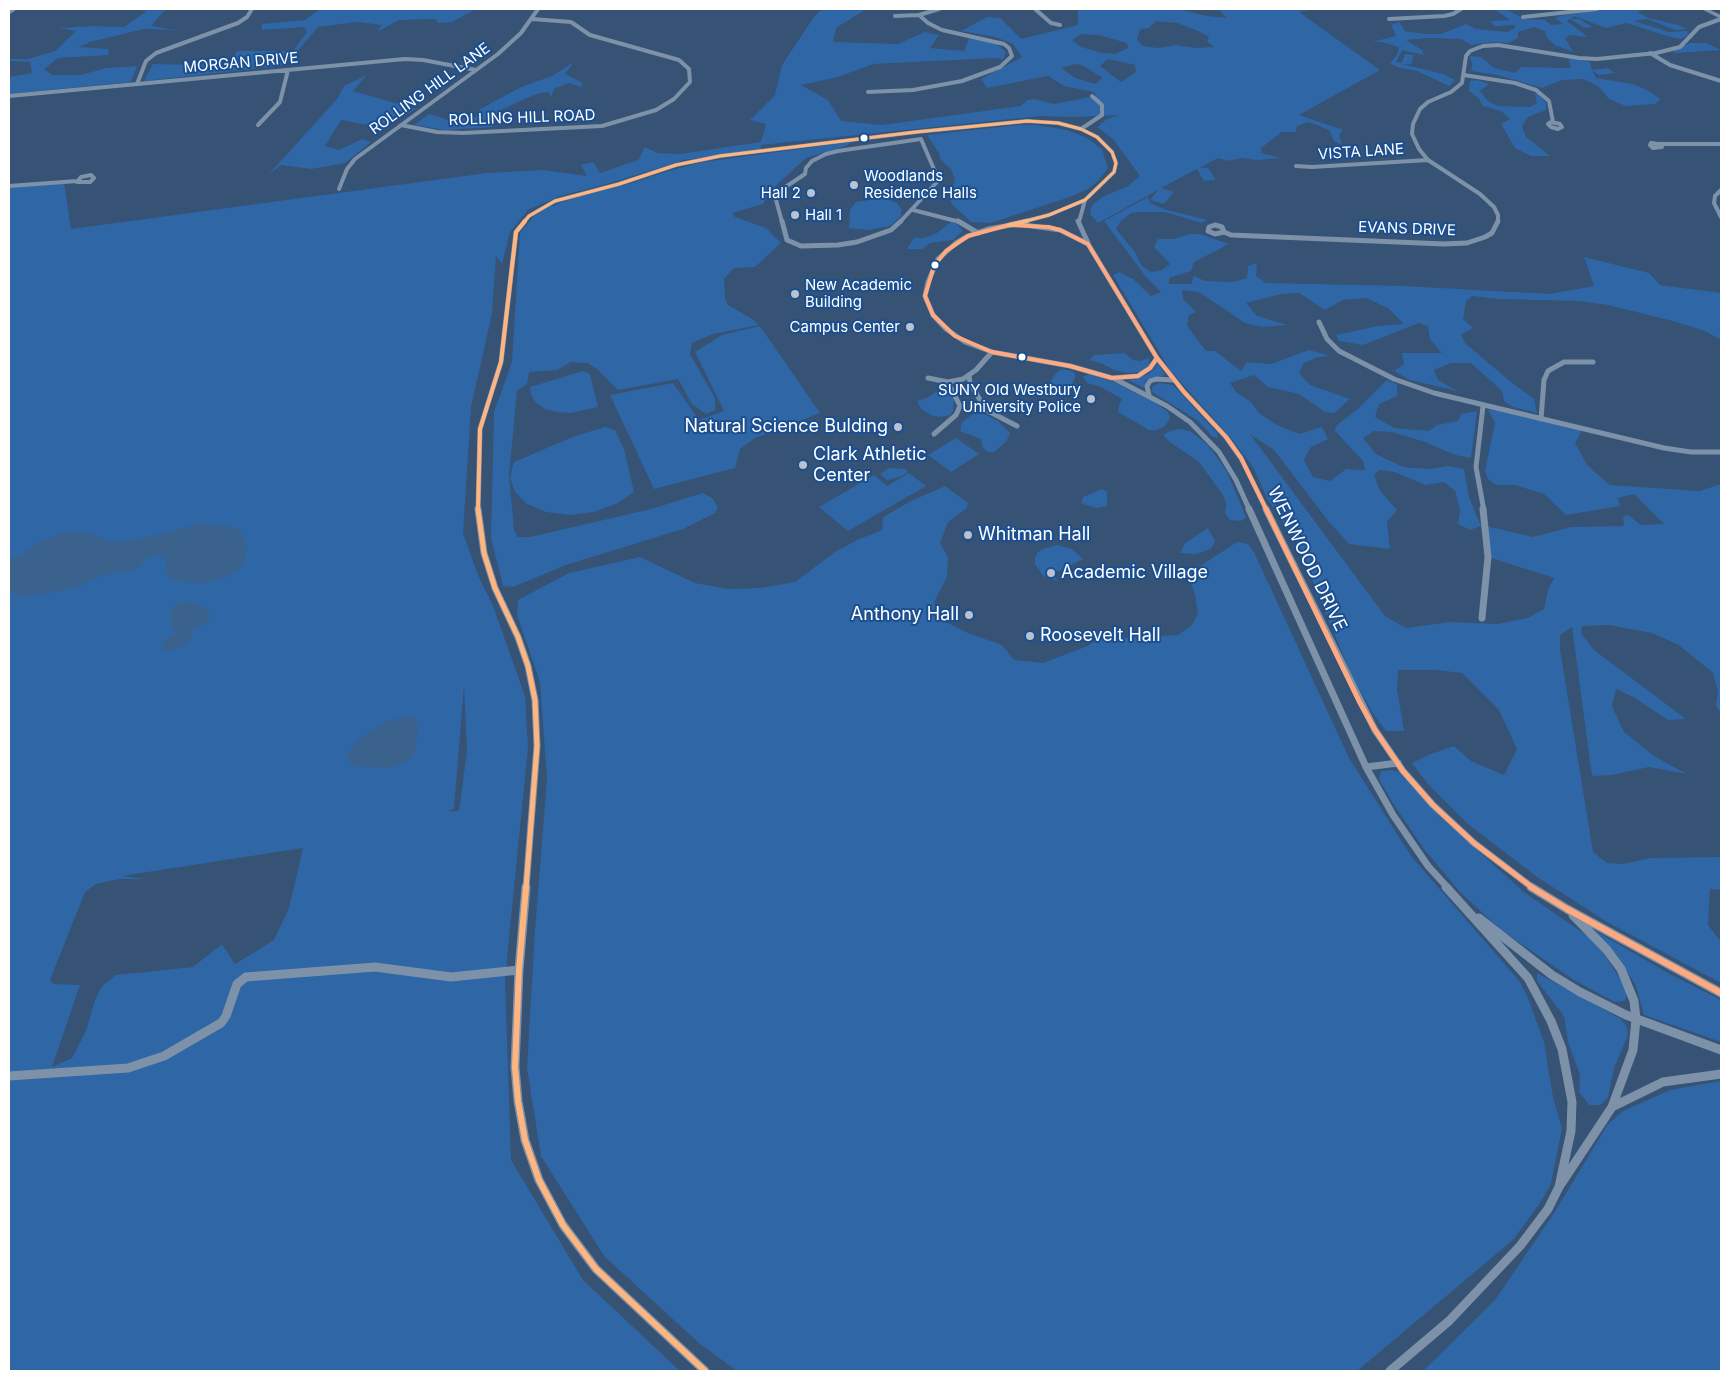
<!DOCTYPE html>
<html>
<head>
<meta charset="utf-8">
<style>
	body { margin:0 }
	#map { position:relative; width:1730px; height:1380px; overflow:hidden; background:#365274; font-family:Inter,sans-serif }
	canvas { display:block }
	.frame { position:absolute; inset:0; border:10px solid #fff; pointer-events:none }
</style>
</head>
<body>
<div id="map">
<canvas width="1730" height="1380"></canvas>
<div class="frame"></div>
</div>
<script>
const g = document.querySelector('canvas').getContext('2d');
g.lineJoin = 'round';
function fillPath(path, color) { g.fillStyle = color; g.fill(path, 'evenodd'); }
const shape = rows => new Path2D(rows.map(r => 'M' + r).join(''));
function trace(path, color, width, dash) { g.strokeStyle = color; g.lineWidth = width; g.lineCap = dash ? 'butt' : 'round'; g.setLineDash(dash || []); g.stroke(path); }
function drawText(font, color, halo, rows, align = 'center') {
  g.font = font + ' Inter,sans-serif'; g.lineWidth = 4; g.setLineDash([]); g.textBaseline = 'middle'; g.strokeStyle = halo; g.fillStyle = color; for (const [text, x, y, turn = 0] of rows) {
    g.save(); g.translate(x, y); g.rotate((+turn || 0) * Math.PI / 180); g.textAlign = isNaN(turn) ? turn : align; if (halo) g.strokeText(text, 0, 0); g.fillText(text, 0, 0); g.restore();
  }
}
fillPath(shape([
	[135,9,166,9,151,26,177,30,144,29,90,42,79,47,109,49,108,55,58,58,44,69,52,75,81,75,106,68,137,66,131,82,9,94,9,77,32,73,30,62,9,61,9,59,28,59,55,51,76,31,59,28,91,26,124,27,147,11],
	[320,9,476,9,452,22,438,23,435,19,399,20,377,32,382,25,357,22,318,27,296,53,280,66,144,81,153,64,200,65,232,59,237,51,293,51,307,32,304,27,262,30,262,24,305,20],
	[822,9,866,9,836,28,833,42,898,44,925,32,939,35,930,48,964,51,969,38,997,44,1006,52,1003,60,998,58,873,64,838,77,801,85,828,100,841,121,882,125,1021,106,1027,100,1035,99,1053,104,1096,96,1094,92,1064,86,1048,76,987,88,981,79,1022,57,1013,44,995,37,961,31,987,17,1000,18,1021,39,1078,25,1078,9,1139,10,1178,9,1207,16,1227,18,1218,9,1314,9,1299,12,1380,70,1299,115,1343,130,1339,135,1342,145,1334,141,1329,130,1309,122,1297,126,1296,132,1282,132,1261,148,1261,153,1281,158,1258,160,1241,158,1229,161,1218,158,1200,168,1208,168,1216,180,1204,181,1197,169,1161,188,1174,192,1164,204,1150,200,1158,190,1098,223,1090,214,1092,205,1104,196,1128,186,1140,176,1113,139,1097,127,1107,119,1119,115,1073,117,1040,116,761,145,761,149,684,160,610,183,560,196,528,210,510,232,502,264,496,256,492,314,471,407,463,533,478,575,493,606,525,696,528,748,505,978,511,1160,583,1280,680,1371,9,1371,9,186,64,183,71,229,487,173,544,170,587,176,581,165,593,162,600,173,638,160,645,147,658,153,680,154,761,142,766,124,750,120,775,95,782,65,814,17],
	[1156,21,1177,23,1198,31,1209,37,1207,41,1214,47,1196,48,1176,45,1158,48,1143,46,1137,40,1140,29,1149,28],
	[1082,34,1098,35,1127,43,1128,48,1115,54,1102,53,1081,47,1072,40],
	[1108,59,1135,65,1136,72,1121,82,1100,66],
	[1075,64,1082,65,1103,78,1095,84,1075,78,1061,68],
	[464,686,467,751,459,811,447,811,454,809],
	[303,848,289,908,274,940,235,964,222,944,193,967,116,975,102,986,95,1000,86,1031,72,1058,52,1067,80,985,54,984,50,980,85,892,96,884,120,879,146,879,122,876],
	[1494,9,1506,9,1524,19,1545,20,1551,25,1563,24,1555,18,1559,16,1609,9,1649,9,1637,12,1649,18,1678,25,1687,29,1676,30,1647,19,1634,21,1669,32,1686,31,1689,34,1682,39,1670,37,1627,23,1606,28,1574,16,1571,19,1579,19,1593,27,1585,28,1570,19,1567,21,1588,37,1570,35,1565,38,1573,52,1555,45,1547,38,1545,31,1534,27,1518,32,1518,38,1509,43,1494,42,1471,45,1461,39,1430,38,1406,40,1422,50,1424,55,1402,50,1396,62,1402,63,1405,54,1414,55,1411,64,1402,64,1443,74,1455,80,1449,86,1417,71,1397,67,1390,63,1397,55,1399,47,1382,42,1372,42,1396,36,1391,25,1399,22,1405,31,1424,34,1441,34,1466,24,1476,29,1507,32,1515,28,1515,25,1495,26,1490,21,1510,20],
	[1690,43,1706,43,1721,50,1675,53,1672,50],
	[1470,56,1481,57,1494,68,1515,73,1521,67,1571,68,1568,57,1590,62,1592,70,1608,68,1615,73,1599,75,1592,70,1596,78,1633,84,1649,91,1660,99,1655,104,1625,106,1609,99,1598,86,1583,79,1562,80,1542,88,1498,75,1471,71,1472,64],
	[574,62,565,74,583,83,581,87,569,83,554,89,551,97,549,92,540,93,527,98,501,110,492,127,446,130,414,125,429,114,449,120,476,117,480,109,521,87,552,76],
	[367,75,353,91,416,109,382,128,341,120,325,146,339,150,362,139,371,142,345,163,311,169,281,165,268,175,337,99,344,86],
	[1477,80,1489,84,1480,91,1489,102,1498,106,1530,107,1537,103,1535,93,1539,94,1546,103,1546,110,1528,117,1522,126,1526,137,1550,156,1531,156,1515,148,1501,124,1510,119,1501,111,1483,106,1478,98,1469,91,1470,81],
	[1018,125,1037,125,1067,130,1087,138,1102,149,1108,168,1098,181,1088,189,1070,197,991,223,971,222,952,204,949,198,955,179,951,169,940,159,940,155,927,135],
	[852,142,846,146,806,158,769,192,763,204,732,213,735,217,766,228,781,243,755,267,734,268,724,279,725,298,728,305,754,320,759,325,713,334,692,343,690,354,715,398,715,410,706,414,692,404,678,379,618,390,598,370,588,363,571,362,557,370,529,372,527,384,517,391,509,475,514,530,518,537,530,537,651,509,703,493,712,498,718,507,715,513,683,529,566,565,513,587,503,586,491,538,494,412,512,362,520,233,534,216,547,208,573,198,625,185,665,172,703,162],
	[1148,197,1150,203,1167,210,1208,220,1201,223,1165,212,1142,212,1131,213,1121,221,1116,229,1135,252,1141,265,1151,272,1162,270,1170,264,1154,247,1158,239,1173,239,1190,234,1200,234,1229,244,1194,262,1191,271,1169,278,1169,284,1191,284,1194,276,1205,281,1233,282,1247,278,1248,266,1257,263,1256,276,1266,283,1404,286,1550,294,1594,286,1584,257,1649,273,1660,285,1721,293,1721,340,1705,331,1673,321,1608,305,1579,301,1499,299,1472,296,1466,301,1463,319,1473,328,1461,335,1466,344,1511,382,1534,399,1537,413,1513,407,1504,401,1502,391,1471,363,1451,363,1434,370,1438,380,1457,391,1410,380,1394,371,1404,364,1402,353,1442,353,1430,339,1428,326,1419,323,1363,345,1339,341,1336,335,1378,326,1404,324,1389,309,1367,298,1343,300,1325,310,1299,293,1282,294,1246,303,1257,316,1288,325,1262,327,1245,323,1199,292,1182,290,1183,299,1196,312,1189,315,1187,325,1196,338,1206,351,1215,351,1241,371,1247,362,1271,364,1309,350,1331,356,1318,357,1304,363,1299,373,1310,385,1350,399,1334,413,1325,412,1299,394,1268,387,1254,375,1230,383,1236,392,1251,402,1259,413,1277,425,1299,434,1322,427,1328,439,1311,447,1304,460,1313,477,1330,481,1346,469,1365,470,1363,461,1335,431,1336,426,1360,407,1387,380,1397,384,1397,396,1379,404,1375,417,1394,428,1429,431,1437,425,1458,421,1461,414,1477,411,1471,458,1455,455,1425,442,1392,432,1374,431,1363,438,1376,454,1403,467,1430,469,1447,466,1464,469,1469,497,1481,526,1470,530,1458,524,1460,510,1455,491,1444,482,1425,485,1395,472,1379,470,1374,475,1380,491,1397,510,1387,522,1390,549,1349,544,1329,522,1274,450,1250,434,1385,616,1406,628,1451,622,1497,624,1528,618,1544,609,1548,590,1554,578,1488,557,1486,526,1533,537,1571,527,1624,526,1623,517,1628,515,1641,525,1664,524,1634,494,1618,498,1620,506,1566,515,1544,494,1515,485,1496,485,1488,479,1485,471,1495,423,1488,410,1496,409,1583,429,1575,443,1587,465,1610,485,1700,491,1721,484,1721,713,1716,706,1718,691,1713,673,1679,645,1652,633,1609,625,1582,626,1581,633,1594,650,1686,719,1668,720,1635,698,1616,689,1612,706,1624,732,1654,756,1687,774,1649,767,1612,775,1592,776,1572,627,1560,635,1560,649,1593,852,1607,863,1623,864,1651,858,1721,857,1721,890,1710,889,1708,925,1721,942,1721,983,1607,922,1537,877,1468,824,1428,784,1412,763,1431,754,1454,746,1471,761,1504,775,1517,749,1499,710,1462,673,1435,670,1398,670,1397,689,1404,731,1386,731,1374,715,1351,674,1316,590,1305,557,1267,498,1253,467,1230,437,1170,370,1113,275,1119,272,1133,279,1151,296,1161,292,1146,277,1104,221],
	[884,198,897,203,901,209,901,216,890,226,869,230,849,228,850,210,856,202],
	[951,222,957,224,963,231,953,240,930,243,922,249,907,249,914,238,924,238,937,233],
	[760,326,820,413,755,438,740,449,735,468,654,489,610,395,673,383,699,420,724,411,695,352,722,335],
	[1125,353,1133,360,1140,361,1149,358,1149,365,1142,372,1127,373,1114,370,1103,364,1089,360,1094,355],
	[1158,363,1165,375,1146,380,1144,388,1128,380,1146,375,1154,369],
	[1062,369,1072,371,1075,374,1075,378,1071,386,1063,392,1053,391,1049,384,1057,372],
	[583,371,590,374,598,407,571,413,557,412,545,409,536,403,531,395,530,387],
	[1089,374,1116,383,1154,402,1168,412,1170,418,1165,426,1157,430,1149,430,1118,412,1119,405,1122,399,1101,387,1087,383,1083,377],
	[1159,383,1173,385,1217,433,1218,438,1213,437,1197,420,1152,392,1152,387],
	[943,387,954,399,953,411,950,415,941,417,933,416,921,409,917,401,927,398],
	[974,413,984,414,998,421,1010,433,1006,442,994,452,987,452,982,446,981,439,960,431,962,422],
	[605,427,615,430,624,449,634,492,616,504,594,512,569,515,546,512,527,504,515,492,510,477,514,462,575,436],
	[1179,429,1190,431,1208,445,1227,472,1246,517,1241,521,1230,520,1225,513,1226,504,1223,495,1199,462,1171,443,1163,435,1170,431],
	[956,438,979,454,951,472,928,455],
	[889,468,906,469,908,472,902,476,887,480,880,474],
	[909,473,926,486,848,531,819,507,874,475,887,486],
	[945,486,968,503,967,508,948,522,940,543,948,557,947,577,935,600,934,616,968,633,1002,645,1014,660,1043,663,1085,647,1100,639,1178,635,1192,625,1198,614,1195,595,1188,574,1237,542,1248,544,1254,552,1349,758,1411,856,1520,982,1528,998,1544,1042,1553,1097,1562,1128,1551,1184,1540,1203,1513,1240,1357,1371,737,1371,700,1344,604,1256,541,1156,527,1068,535,930,547,779,540,682,517,615,518,600,569,573,640,557,695,583,728,589,761,588,795,582,835,552,857,540,882,530,883,517,911,501],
	[1102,489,1107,492,1107,506,1096,508,1081,503,1083,497],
	[1208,528,1215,541,1211,549,1196,554,1180,553,1185,543],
	[1057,545,1072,549,1083,559,1053,574,1058,581,1043,576,1035,564,1035,558,1038,552,1043,549],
	[1392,770,1398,772,1441,818,1524,892,1596,942,1628,991,1625,1001,1615,1002,1574,980,1501,930,1459,891,1424,849,1394,805,1379,779,1381,771],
	[1592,929,1668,973,1721,1000,1721,1042,1644,1015,1636,986,1616,954],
	[1537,973,1621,1019,1627,1027,1628,1035,1614,1068,1608,1098,1600,1105,1589,1105,1579,1092,1580,1075,1568,1042,1564,1016,1537,981],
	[1721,1081,1721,1371,1423,1371,1495,1300,1554,1213,1608,1124,1623,1111,1670,1090]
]), '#2f66a5');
fillPath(shape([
	[196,524,229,526,242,532,247,549,243,564,233,573,222,578,197,584,172,579,167,574,166,559,159,555,146,558,138,568,133,570,102,575,75,588,24,597,9,590,9,559,22,555,40,542,59,534,74,532,87,533,113,542,122,542,171,532],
	[189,602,206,608,210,614,209,620,193,630,189,641,183,647,165,651,161,644,175,633,170,618,170,611,177,603],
	[408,715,416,719,418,732,415,752,408,761,389,768,356,766,349,762,348,752,359,739,386,722]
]), '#3b618d');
trace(shape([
	[1035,9,1051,23,1060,25],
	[9,12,14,9],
	[895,16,919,15,939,9],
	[1523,17,1597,9],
	[1389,19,1444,16,1453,14,1461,9],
	[1650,53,1670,65,1721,81],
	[1464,75,1515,83,1536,90,1549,101,1553,122],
	[137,84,146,61,156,53,238,23,247,17,252,9],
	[868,92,913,90,962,81,1000,67,1012,56,1009,48,1004,44,942,30,928,23,919,15],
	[9,96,405,59,423,60,476,70],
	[1551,122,1560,124,1562,127,1558,129,1551,127,1548,124,1551,122],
	[258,125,280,102,288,70],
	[401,125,437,132,463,133,602,126,656,110,674,99,690,82,689,69,679,60,590,35,571,22,532,19],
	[1081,129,1102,115,1102,105,1092,96],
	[1651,143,1658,144,1662,147,1653,148,1650,145,1651,143],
	[1659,144,1721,144],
	[1296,166,1312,167,1428,160],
	[91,175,94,178,90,182,77,182,81,177,91,175],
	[9,186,77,181],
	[339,189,347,169,355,159,498,54,521,33,538,9],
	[1721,190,1715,196,1714,203,1721,217],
	[913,210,960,222],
	[524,222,529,216,555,201,619,184,676,165,720,156,916,132,1027,121,1058,123,1081,129,1097,137,1112,152,1116,163,1114,172,1085,200,1049,215,1022,222],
	[782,222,776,200,781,190,805,174,806,168,812,161,826,154,838,151,921,139,936,174,937,182,900,222],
	[1079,222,1085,200],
	[1498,222,1498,215,1494,207,1480,194,1428,160,1419,149,1412,134,1413,124,1420,109,1428,102,1451,92,1462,83,1466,56,1470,51,1483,46,1498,45,1579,58,1597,59,1656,53,1680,47,1699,27,1721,19]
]), '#7d92a8', 4);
trace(shape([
	[782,221,787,240,801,246,838,245,857,242,891,230,901,221],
	[958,221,978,233],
	[1078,221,1088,243],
	[1009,225,1027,221],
	[1011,225,988,229,968,236,956,243,938,259,928,282,925,296,933,315,946,329,965,342,992,352,1070,366,1112,378,1138,376,1150,368,1157,358],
	[1025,225,1060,230,1088,244,1157,358,1184,392,1226,437,1241,458,1267,511],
	[1215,225,1222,227,1224,232,1215,234,1208,231,1209,227,1215,225],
	[1224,232,1231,235,1444,244,1467,243,1485,237,1492,233,1498,221],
	[1319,322,1327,339,1339,351,1394,379,1434,393,1664,448,1691,452,1721,452],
	[969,375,970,383,986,410,1017,426],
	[928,378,948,382,963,379,976,370,992,352],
	[1115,379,1167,406,1190,422,1219,452,1236,480,1250,511],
	[1149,395,1147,386,1150,381,1156,379,1173,380],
	[1483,406,1476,467,1484,511],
	[1541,419,1544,380,1548,371,1564,362,1593,362],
	[934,434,956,415,960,406,948,382],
	[478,511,480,429,501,362,516,232,525,221]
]), '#7d92a8', 5);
trace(shape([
	[478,509,484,553,495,588,518,637,528,666,535,700,537,746,526,888],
	[1249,509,1366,767,1393,815,1428,866,1448,888],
	[1266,509,1375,730,1403,771,1433,805,1474,843,1533,888],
	[1482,618,1488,557,1483,509],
	[1366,767,1398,763]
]), '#7d92a8', 7);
trace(shape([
	[526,887,519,970,515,1067,518,1101,525,1140,539,1180,563,1225,596,1269,705,1371],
	[1446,887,1528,978,1551,1021,1562,1049,1572,1102,1571,1131,1559,1187],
	[1531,887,1567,909,1721,993],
	[1479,918,1552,975,1580,992,1626,1015,1721,1050],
	[9,1076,128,1068,164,1056,221,1023,226,1016,237,984,246,977,375,967,451,977,519,970],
	[1612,1107,1663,1082,1721,1074],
	[1390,1371,1449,1321,1520,1246,1548,1209,1559,1187,1612,1107,1633,1050,1636,1019,1634,1001,1621,969,1607,950,1573,915]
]), '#7d92a8', 9);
fillPath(shape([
	[1701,9,1708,9,1721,15,1721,19,1701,9]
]), '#7d8ea7');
trace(shape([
	[1009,225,1049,227,1060,230,1088,244,1157,358,1150,368,1138,376,1112,378,1070,366,992,352,955,336,933,315,925,296,934,266,946,251,968,236,1009,225],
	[1157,358,1184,392,1226,437,1241,458,1267,511]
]), '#ffa980', 4);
trace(shape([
	[1266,509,1359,701,1375,730,1403,771,1433,805,1474,843,1533,888]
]), '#ffa980', 5);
trace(shape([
	[1531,887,1567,909,1721,993]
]), '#ffa980', 6);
trace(shape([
	[524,222,529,216,555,201,619,184,676,165,720,156,916,132,1027,121,1058,123,1081,129,1097,137,1112,152,1116,163,1114,172,1085,200,1049,215,1022,222]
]), '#ffb580', 3);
trace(shape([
	[1009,225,1027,221],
	[478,511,480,429,501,362,516,232,525,221]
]), '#ffb580', 4);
trace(shape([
	[478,509,484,553,495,588,518,637,528,666,535,700,537,746,526,888]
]), '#ffb580', 5);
trace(shape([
	[526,887,519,970,515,1067,518,1101,525,1140,539,1180,563,1225,596,1269,705,1371]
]), '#ffb580', 6);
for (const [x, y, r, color] of [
	[864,138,4.5,"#fff"],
	[854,185,5,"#b9c2ce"],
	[811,193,5,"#b9c2ce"],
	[795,215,5,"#b9c2ce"],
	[935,265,4.5,"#fff"],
	[795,294,5,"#b9c2ce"],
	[910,327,5,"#b9c2ce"],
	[1022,357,4.5,"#fff"],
	[1091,399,5,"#b9c2ce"],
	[898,427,5,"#b9c2ce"],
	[803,465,5,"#b9c2ce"],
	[968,535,5,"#b9c2ce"],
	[1051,573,5,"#b9c2ce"],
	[969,615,5,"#b9c2ce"],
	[1030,636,5,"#b9c2ce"]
]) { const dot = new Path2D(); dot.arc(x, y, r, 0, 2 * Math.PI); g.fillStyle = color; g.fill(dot); trace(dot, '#1b4f8f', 2); }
drawText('15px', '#fff', '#1b4f8f', [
	["MORGAN DRIVE",241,63,-5],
	["ROLLING HILL LANE",430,89,-36],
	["ROLLING HILL ROAD",522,118,-2],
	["VISTA LANE",1361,152,-4],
	["EVANS DRIVE",1407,229,2]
]);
drawText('15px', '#fff', '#1b4f8f', [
	["Woodlands",864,176],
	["Residence Halls",864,193],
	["Hall 2",801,193,"right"],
	["Hall 1",805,215],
	["New Academic",805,285],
	["Building",805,302],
	["Campus Center",900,327,"right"],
	["SUNY Old Westbury",1081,390,"right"],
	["University Police",1081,407,"right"]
], 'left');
drawText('18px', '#fff', '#1b4f8f', [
	["Natural Science Bulding",888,427,"right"],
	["Clark Athletic",813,455],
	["Center",813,476],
	["Whitman Hall",978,535],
	["Academic Village",1061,573],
	["Anthony Hall",959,615,"right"],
	["Roosevelt Hall",1040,636]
], 'left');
drawText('18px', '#fff', '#1b4f8f', [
	["WENWOOD DRIVE",1307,559,64]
]);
</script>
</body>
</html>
